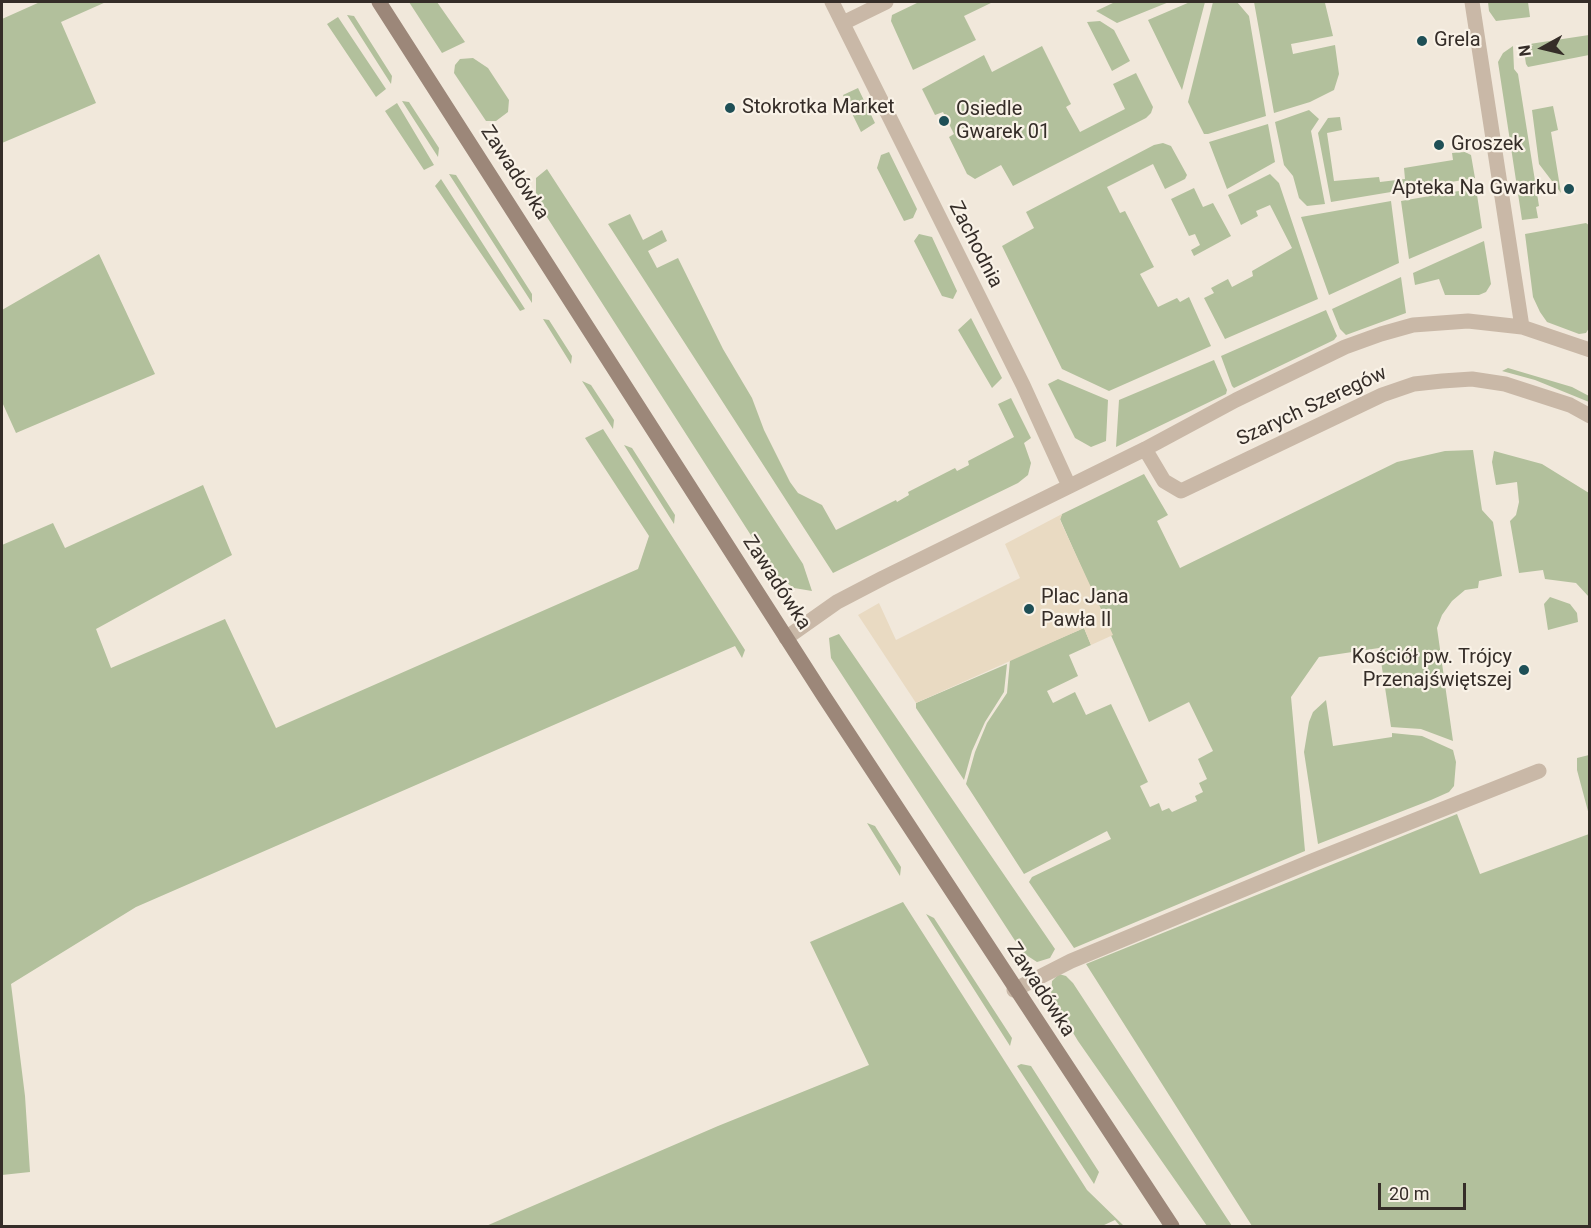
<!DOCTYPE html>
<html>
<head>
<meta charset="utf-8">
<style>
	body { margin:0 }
	#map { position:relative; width:1591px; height:1228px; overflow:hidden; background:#f1e8db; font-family:Roboto,sans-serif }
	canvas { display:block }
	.frame { position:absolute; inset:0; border:3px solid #352d28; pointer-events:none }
	.north { position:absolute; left:1513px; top:18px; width:60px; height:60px; -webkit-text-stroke:4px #f9f2e7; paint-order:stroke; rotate:262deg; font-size:16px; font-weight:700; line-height:24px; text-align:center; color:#352d28 }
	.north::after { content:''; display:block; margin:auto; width:21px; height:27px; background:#352d28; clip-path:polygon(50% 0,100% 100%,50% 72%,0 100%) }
	.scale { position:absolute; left:1378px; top:1183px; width:88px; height:27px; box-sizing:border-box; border:3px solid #352d28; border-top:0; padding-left:8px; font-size:18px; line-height:21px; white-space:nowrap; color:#352d28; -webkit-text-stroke:4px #f9f2e7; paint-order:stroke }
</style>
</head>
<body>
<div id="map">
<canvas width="1591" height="1228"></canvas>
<div class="frame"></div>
<div class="north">N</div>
<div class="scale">20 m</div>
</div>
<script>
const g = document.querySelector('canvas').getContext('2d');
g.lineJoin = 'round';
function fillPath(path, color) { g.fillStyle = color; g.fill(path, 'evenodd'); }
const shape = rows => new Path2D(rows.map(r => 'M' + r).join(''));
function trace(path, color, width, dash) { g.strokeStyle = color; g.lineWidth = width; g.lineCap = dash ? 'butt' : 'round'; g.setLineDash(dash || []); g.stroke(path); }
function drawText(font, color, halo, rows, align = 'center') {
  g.font = font + ' Roboto,sans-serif'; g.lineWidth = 4.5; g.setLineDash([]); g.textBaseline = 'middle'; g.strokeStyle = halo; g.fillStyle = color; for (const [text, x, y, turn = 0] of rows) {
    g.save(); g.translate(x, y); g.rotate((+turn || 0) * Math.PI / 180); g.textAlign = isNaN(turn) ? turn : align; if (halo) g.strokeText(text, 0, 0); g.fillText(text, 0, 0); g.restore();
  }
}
fillPath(shape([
	[40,2,106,2,61,22,96,103,2,143,2,19],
	[409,2,437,2,465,42,442,53],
	[919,2,993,2,964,16,976,40,913,70,891,21,892,15],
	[1115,2,1169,2,1117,23,1096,11],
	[1190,2,1205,2,1182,90,1148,20],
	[1213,2,1237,2,1249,16,1266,116,1208,134,1204,134,1188,102],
	[1254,2,1325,3,1333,36,1291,44,1293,54,1335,45,1339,74,1334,90,1310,102,1274,113],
	[1488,2,1528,2,1530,17,1496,21,1489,11],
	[347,15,354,16,392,76,391,84],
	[338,17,386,89,376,97,327,24],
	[1100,21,1114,30,1130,61,1112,71,1087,22],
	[1589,35,1589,55,1528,67,1526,64,1523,45],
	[1042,46,1071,104,1066,107,1080,132,1125,109,1113,84,1136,73,1153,107,1151,113,1146,118,1013,186,1001,165,975,179,967,174,949,137,954,134,943,112,935,115,922,89,984,55,992,72],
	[1513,46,1514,69,1518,74,1539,206,1536,207,1538,218,1522,220,1498,62,1503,53],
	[473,58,488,68,509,100,508,112,496,121,486,121,454,73,455,65,460,59],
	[858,88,875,123,861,132,843,95],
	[402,101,409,102,439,148,438,157],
	[397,103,434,165,424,170,385,111],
	[1553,106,1558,130,1551,132,1561,193,1539,164,1532,110],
	[1309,110,1319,119,1311,131,1325,204,1307,206,1299,198,1293,176,1284,165,1275,122],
	[1340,117,1342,130,1327,133,1334,181,1379,177,1380,182,1405,179,1404,168,1453,160,1452,153,1465,152,1471,155,1475,178,1331,202,1318,133,1328,118],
	[1268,124,1275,162,1227,189,1209,142],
	[1163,143,1171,146,1187,175,1185,179,1165,189,1153,164,1107,187,1120,213,1125,211,1154,267,1140,274,1158,307,1177,298,1180,302,1189,297,1211,346,1109,391,1062,369,1002,246,1034,228,1026,212,1154,145],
	[889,152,917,209,913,218,904,221,877,168,881,155],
	[547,169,803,564,812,591,794,588,777,576,536,200,536,178],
	[449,174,456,175,532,294,532,303],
	[1270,174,1279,183,1318,299,1225,339,1204,298,1214,293,1211,288,1228,279,1232,287,1253,276,1252,271,1292,248,1270,205,1256,211,1258,216,1241,225,1228,195],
	[441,179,525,309,520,311,435,186],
	[1194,188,1203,207,1213,203,1231,236,1194,256,1191,250,1200,245,1195,234,1189,236,1171,199],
	[1476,188,1482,228,1409,259,1401,201],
	[1391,201,1399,263,1329,295,1301,217],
	[630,214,643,240,662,230,667,241,648,251,657,268,678,258,723,349,752,398,764,430,790,482,798,493,822,505,836,530,896,500,897,502,909,495,908,492,955,468,957,471,969,465,968,461,1014,437,998,404,1011,398,1031,438,1024,443,1031,463,1028,475,1018,483,833,573,608,224],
	[1586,223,1590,226,1589,328,1586,333,1579,334,1547,322,1540,312,1533,297,1525,234],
	[919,234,932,237,957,291,953,299,942,296,914,241],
	[1484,241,1491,284,1486,292,1479,295,1445,295,1439,279,1415,285,1413,273],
	[99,254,155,374,16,433,2,402,2,310],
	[1401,277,1406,313,1346,335,1340,329,1332,309],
	[1326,310,1337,336,1334,340,1234,388,1232,386,1221,356],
	[971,318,1002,378,992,388,958,330],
	[543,319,549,320,572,356,571,364],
	[1214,360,1227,390,1226,394,1116,447,1119,400],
	[1508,368,1572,387,1589,396,1589,402,1535,380,1502,371],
	[1058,379,1108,400,1106,441,1091,447,1075,438,1048,384],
	[582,381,591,385,614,420,613,429],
	[603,429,745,650,742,658,735,646,136,907,11,984,25,1096,30,1172,2,1175,2,545,53,523,65,548,203,485,232,555,96,629,111,668,225,619,276,728,638,569,649,536,585,438],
	[624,445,632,448,675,515,674,524],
	[1473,450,1482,510,1493,522,1502,576,1479,581,1478,588,1465,590,1452,601,1442,615,1437,628,1453,741,1421,729,1391,727,1379,648,1319,657,1291,697,1305,851,1074,948,1029,882,1032,877,1111,839,1107,831,1024,874,966,784,975,752,987,723,1007,693,1010,660,1084,628,1091,645,1069,655,1078,676,1047,691,1053,703,1075,692,1086,715,1111,704,1148,782,1140,786,1150,807,1159,803,1162,811,1169,808,1172,812,1197,801,1195,796,1203,792,1199,783,1207,779,1198,759,1213,751,1189,702,1149,722,1060,519,1062,514,1144,474,1168,515,1157,521,1180,568,1397,462,1445,451],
	[1494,451,1542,464,1589,493,1589,597,1576,583,1545,579,1543,570,1519,573,1510,521,1516,515,1519,502,1517,482,1496,485,1492,462],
	[1550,597,1570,604,1577,613,1578,622,1548,630,1544,604],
	[839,634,1055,949,1050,958,1037,962,1023,953,831,658,829,638],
	[1007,664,1004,692,985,722,972,751,964,780,916,708,916,703],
	[1326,700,1333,746,1392,737,1392,733,1422,736,1453,750,1456,762,1454,786,1449,792,1431,800,1318,844,1304,752,1309,722,1313,712],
	[1589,755,1590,755,1589,815,1577,770,1577,758],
	[1457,814,1480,874,1589,834,1589,1226,1252,1226,1086,964],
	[867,823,875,826,901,867,900,876],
	[903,902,1087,1190,1124,1226,1120,1226,1115,1220,1102,1226,486,1226,718,1126,869,1065,810,942],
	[926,914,934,918,1012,1038,1010,1046],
	[1059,974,1066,976,1073,983,1232,1226,1207,1226,1078,1041,1051,996,1052,981],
	[1021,1064,1031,1066,1099,1172,1094,1184,1017,1066]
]), '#b2c09c');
fillPath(shape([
	[1062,514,1060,520,1113,635,1091,645,1084,628,916,703,858,615,879,603,896,640,1020,578,1005,544]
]), '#e9dac2');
trace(shape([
	[832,2,1023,385,1069,486],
	[1472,2,1522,327],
	[843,23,886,2],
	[1145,449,1164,481,1181,491,1382,395,1414,384,1442,381,1472,379,1505,384,1570,405,1590,416],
	[786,638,837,602,883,578,1145,449,1236,400,1345,347,1381,334,1413,325,1468,321,1522,327,1590,350],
	[1014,990,1071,961,1312,861,1539,771]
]), '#c9b8a7', 15);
trace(shape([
	[379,2,823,695,1172,1226]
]), '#9c8779', 15);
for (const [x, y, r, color] of [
	[1422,41,6,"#1e4f56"],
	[730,108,6,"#1e4f56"],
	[944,121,6,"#1e4f56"],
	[1439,145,6,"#1e4f56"],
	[1569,189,6,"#1e4f56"],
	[1029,609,6,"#1e4f56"],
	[1524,670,6,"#1e4f56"]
]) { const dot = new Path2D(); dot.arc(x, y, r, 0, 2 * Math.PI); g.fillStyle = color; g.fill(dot); trace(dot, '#f9f2e7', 2); }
drawText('20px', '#352d28', '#f9f2e7', [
	["Grela",1434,41],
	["Stokrotka Market",742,108],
	["Osiedle",956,110],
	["Gwarek 01",956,133],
	["Groszek",1451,145],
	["Apteka Na Gwarku",1557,189,"right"],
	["Plac Jana",1041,598],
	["Pawła II",1041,621],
	["Kościół pw. Trójcy",1512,658,"right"],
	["Przenajświętszej",1512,681,"right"]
], 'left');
drawText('20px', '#352d28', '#f9f2e7', [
	["Zawadówka",514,173,57],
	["Zachodnia",975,245,63],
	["Szarych Szeregów",1312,407,-25],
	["Zawadówka",776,583,57],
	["Zawadówka",1040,990,57]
]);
</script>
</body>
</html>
